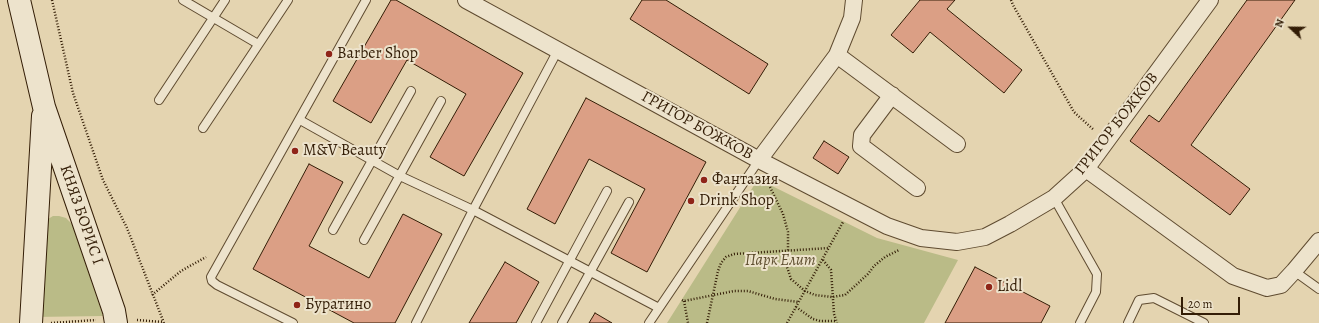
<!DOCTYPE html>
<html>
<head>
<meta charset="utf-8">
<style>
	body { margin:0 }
	#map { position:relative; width:1319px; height:323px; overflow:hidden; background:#e4d4b0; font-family:Alegreya,serif }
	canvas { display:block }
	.north { position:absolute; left:1271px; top:8px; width:40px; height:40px; -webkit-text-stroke:3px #ede3cc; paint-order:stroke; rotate:292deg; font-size:11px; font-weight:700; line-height:16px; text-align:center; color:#331d06 }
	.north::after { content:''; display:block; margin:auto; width:14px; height:18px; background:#331d06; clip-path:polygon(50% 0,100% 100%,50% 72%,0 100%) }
	.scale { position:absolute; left:1181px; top:297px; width:59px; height:18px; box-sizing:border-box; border:2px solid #331d06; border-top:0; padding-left:5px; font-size:12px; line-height:14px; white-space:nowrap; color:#331d06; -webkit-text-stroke:3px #ede3cc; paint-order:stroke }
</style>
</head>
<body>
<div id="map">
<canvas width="1319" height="323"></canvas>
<div class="north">N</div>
<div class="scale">20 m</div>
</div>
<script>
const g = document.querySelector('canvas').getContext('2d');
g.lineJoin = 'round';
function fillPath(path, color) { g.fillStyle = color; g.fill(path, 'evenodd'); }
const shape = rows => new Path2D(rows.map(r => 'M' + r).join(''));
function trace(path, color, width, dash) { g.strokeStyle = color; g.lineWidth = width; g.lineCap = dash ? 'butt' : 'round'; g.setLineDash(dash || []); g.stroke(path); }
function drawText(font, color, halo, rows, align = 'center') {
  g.font = font + ' Alegreya,serif'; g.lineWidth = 4; g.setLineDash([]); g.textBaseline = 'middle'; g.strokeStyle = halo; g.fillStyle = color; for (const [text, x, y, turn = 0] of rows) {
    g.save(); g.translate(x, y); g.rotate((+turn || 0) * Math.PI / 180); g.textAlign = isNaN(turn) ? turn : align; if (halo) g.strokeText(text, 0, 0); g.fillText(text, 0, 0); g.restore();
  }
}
fillPath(shape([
	[758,179,877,238,958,260,924,323,667,323],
	[53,216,59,216,66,218,72,224,103,316,34,317,44,224,48,219]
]), '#babb87');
const building = shape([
	[391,0,396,0,523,73,464,176,430,157,466,94,407,60,371,123,333,101,391,0],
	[642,0,666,0,768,64,749,94,630,19,642,0],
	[920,0,955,0,947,9,1022,70,1004,93,930,32,913,53,891,35,920,0],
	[1247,0,1295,0,1191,145,1250,189,1230,215,1130,141,1149,115,1159,122,1247,0],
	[586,98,706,162,647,272,611,253,645,189,589,159,555,224,527,209,586,98],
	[824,141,849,157,838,174,813,158,824,141],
	[309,164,343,182,309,246,369,278,403,214,442,234,395,323,354,323,253,269,309,164],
	[505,262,539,282,516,323,469,323,505,262],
	[975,267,1050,306,1041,323,945,323,975,267],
	[595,313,612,323,589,323,595,313]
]);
fillPath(building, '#db9f85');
trace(building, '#331d06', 1);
const lane = shape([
	[183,0,258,44],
	[159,100,225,0],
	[300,120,400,176,473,210,659,308],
	[203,128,288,0],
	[1054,198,1097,274,1096,292,1080,323],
	[333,230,411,91],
	[364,240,441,101],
	[1294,271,1319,289],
	[293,323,217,285,212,281,211,277,366,0],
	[416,323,473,210,558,50],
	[536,323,607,191],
	[562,323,629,202],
	[649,323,759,160],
	[1128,323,1139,300,1154,298,1204,323]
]);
const street = shape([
	[466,0,759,160,887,226,921,238,957,242,985,237,1010,224,1054,198,1086,169,1210,0],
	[837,55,957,144],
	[892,95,862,135,861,146,917,188],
	[759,160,837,55,852,18,854,0],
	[1086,169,1233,276,1267,288,1281,285,1294,271,1319,241]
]);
const secondary = shape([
	[19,0,44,107,114,311,116,323],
	[31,323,43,116]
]);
trace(lane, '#5f4b30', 10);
trace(street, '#5f4b30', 18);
trace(secondary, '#331d06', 24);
trace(shape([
	[52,0,73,93,103,180,127,228,164,323],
	[1011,0,1013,5,1074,112,1094,130],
	[770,187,783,214,788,232,788,250,787,267,791,279,805,291,815,295,832,297,845,295,868,274,874,266,885,257,899,250],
	[823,260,831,270,834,314,837,323],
	[152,295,181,271,206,257],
	[682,300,684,301,734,291,748,291,775,299,799,302],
	[684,301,688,323],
	[796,307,813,319,820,321,836,321],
	[137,320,163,322],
	[51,323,96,320],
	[707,323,718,271,721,263,726,257,734,254,829,248],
	[787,323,843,222]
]), '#331d06', 2.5, [1, 2]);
trace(lane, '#ede3cc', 8);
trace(street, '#ede3cc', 16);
trace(secondary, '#ede3cc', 22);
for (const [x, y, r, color] of [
	[329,54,4,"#8f2418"],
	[295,151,4,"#8f2418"],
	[704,180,4,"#8f2418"],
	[691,201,4,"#8f2418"],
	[989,287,4,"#8f2418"],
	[297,305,4,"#8f2418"]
]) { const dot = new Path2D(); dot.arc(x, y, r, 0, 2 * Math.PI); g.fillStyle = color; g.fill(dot); trace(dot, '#ede3cc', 1.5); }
drawText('16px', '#331d06', '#ede3cc', [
	["Barber Shop",337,54],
	["M&V Beauty",303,151],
	["Фантазия",712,180],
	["Drink Shop",699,201],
	["Lidl",997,287],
	["Буратино",305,305]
], 'left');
drawText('16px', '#331d06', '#ede3cc', [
	["ГРИГОР БОЖКОВ",1117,124,-52],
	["ГРИГОР БОЖКОВ",697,126,29],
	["КНЯЗ БОРИС I",81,215,71]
]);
drawText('italic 16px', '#5c4c2d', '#ede3cc', [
	["Парк Елит",780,261]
]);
</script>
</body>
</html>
